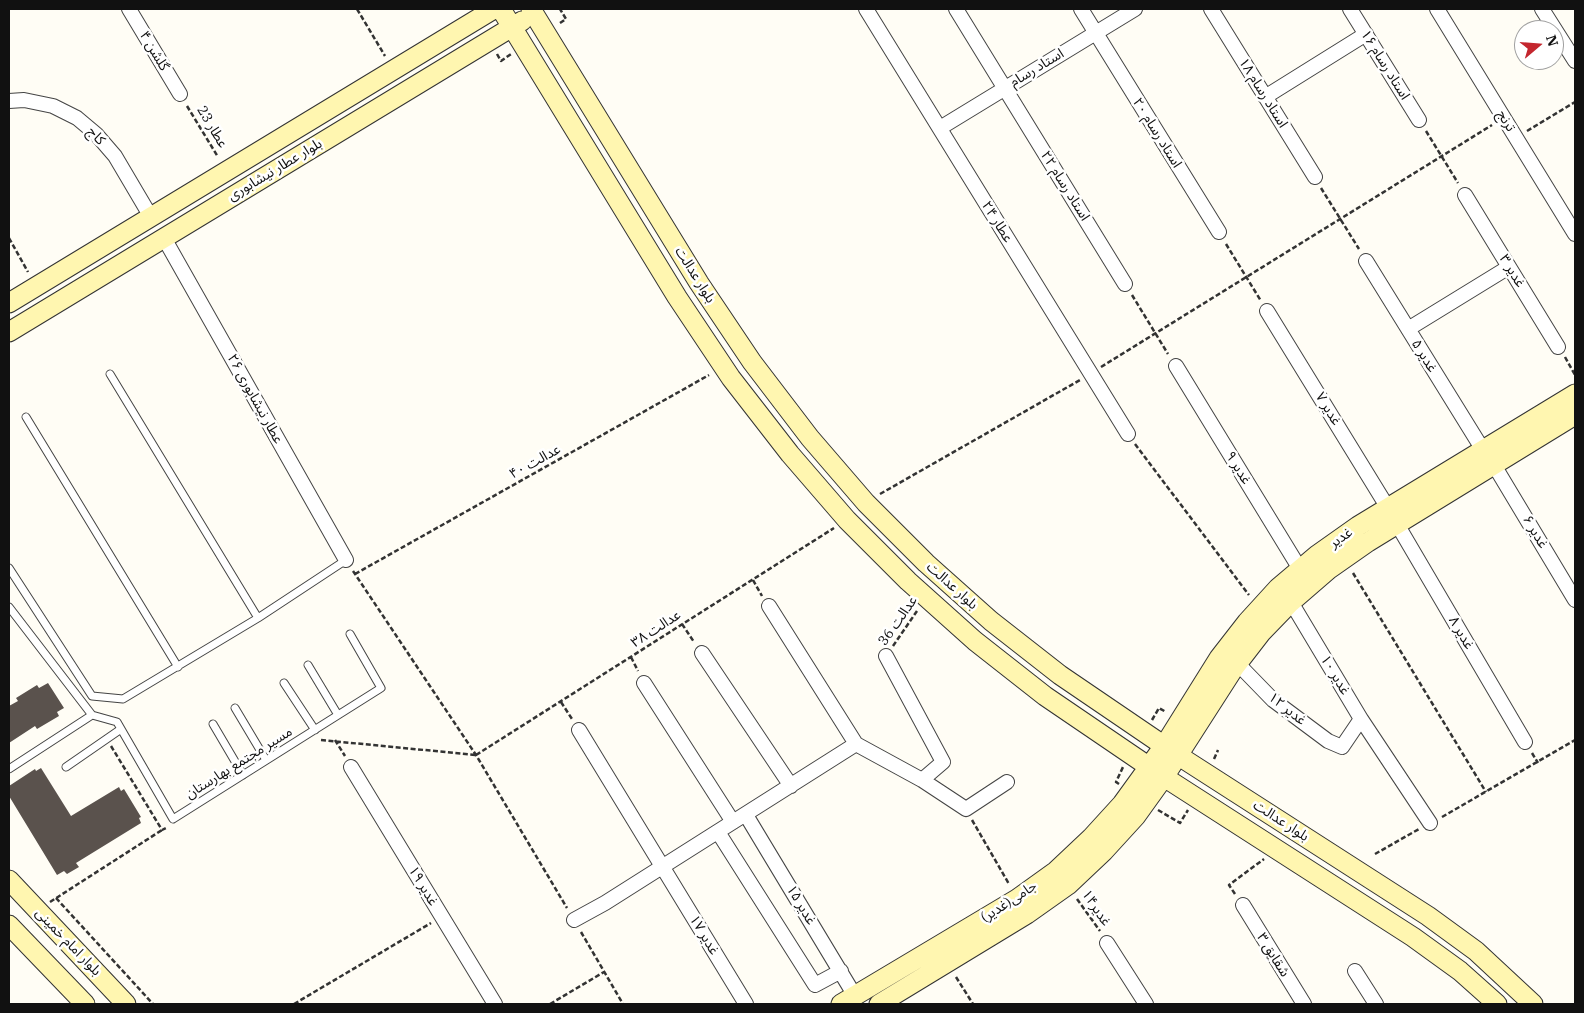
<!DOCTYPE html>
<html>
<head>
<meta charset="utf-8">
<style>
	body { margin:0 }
	#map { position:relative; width:1584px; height:1013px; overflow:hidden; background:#fffdf5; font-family:"IBM Plex Serif",serif }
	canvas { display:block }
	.frame { position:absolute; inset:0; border:10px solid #111; pointer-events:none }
	.north { position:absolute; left:1514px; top:20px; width:50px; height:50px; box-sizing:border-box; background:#fff; border:1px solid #a0a0a0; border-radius:50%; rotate:72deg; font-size:14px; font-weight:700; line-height:20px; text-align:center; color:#111 }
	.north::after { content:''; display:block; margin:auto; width:18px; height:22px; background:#c4262e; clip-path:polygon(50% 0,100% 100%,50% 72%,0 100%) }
</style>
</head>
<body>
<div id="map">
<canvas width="1584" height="1013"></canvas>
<div class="frame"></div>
<div class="north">N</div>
</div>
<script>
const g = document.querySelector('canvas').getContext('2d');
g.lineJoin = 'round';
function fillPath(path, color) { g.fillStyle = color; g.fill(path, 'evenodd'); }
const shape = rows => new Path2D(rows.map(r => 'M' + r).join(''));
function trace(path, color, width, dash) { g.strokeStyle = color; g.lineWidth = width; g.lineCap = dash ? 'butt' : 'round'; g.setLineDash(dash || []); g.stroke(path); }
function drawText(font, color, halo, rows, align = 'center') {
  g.font = font + ' "IBM Plex Serif","Noto Sans Arabic",serif'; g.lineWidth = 5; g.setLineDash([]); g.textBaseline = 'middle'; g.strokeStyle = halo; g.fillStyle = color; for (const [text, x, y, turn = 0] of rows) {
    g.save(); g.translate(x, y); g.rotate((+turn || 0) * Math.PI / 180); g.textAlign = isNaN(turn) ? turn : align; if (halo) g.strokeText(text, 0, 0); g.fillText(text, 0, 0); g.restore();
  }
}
fillPath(shape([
	[48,683,64,708,57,712,59,716,37,729,35,726,9,743,9,706,18,701,16,698,37,685,39,688],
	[41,768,71,816,119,787,121,791,124,789,141,817,139,818,141,823,76,863,79,867,67,874,64,871,57,875,9,796,9,786,35,769,36,771]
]), '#5a524d');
const lane = shape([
	[110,374,258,618],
	[26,417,178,667],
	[9,568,92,696,123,699,258,618,346,560],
	[9,607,92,715],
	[308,665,338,715],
	[284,683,315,730],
	[235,708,266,760],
	[92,715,117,722,173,819,381,688,350,634],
	[213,724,243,775],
	[66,767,121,729],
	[9,769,92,715]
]);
const street = shape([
	[129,9,180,94],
	[866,9,1128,434],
	[956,9,1125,284],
	[1081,9,1219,232],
	[1211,9,1315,177],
	[1350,9,1419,120],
	[1437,9,1575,234],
	[1542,9,1575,61],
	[1265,97,1366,34],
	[9,101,24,100,53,106,77,118,96,134,115,156,151,217],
	[940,128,1135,9],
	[1465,195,1558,347],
	[164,238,346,560],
	[1366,261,1483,450],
	[1267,311,1388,508],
	[1408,329,1509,267],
	[1176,366,1300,569],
	[1494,465,1575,600],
	[1397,524,1525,742],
	[702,653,791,786],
	[886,656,943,762,922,780],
	[1238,664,1273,700,1328,741,1342,747,1361,719,1291,602],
	[644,683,733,822],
	[1361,719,1430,823],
	[579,730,746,1004],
	[856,744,922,780,966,809,1007,782],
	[351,767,495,1004],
	[746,815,855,996],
	[718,832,815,985,841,971],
	[1243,905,1304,1004],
	[574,920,605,903,856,744,769,606],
	[1107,943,1146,1004],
	[1355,971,1376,1004]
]);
const secondary = shape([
	[501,9,677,297,731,378,790,454,847,520,908,581,975,641,1045,696,1164,777,1413,937,1460,971,1497,1004],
	[531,9,699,283,752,362,810,438,866,503,926,563,991,621,1060,675,1179,756,1428,916,1476,951,1533,1004],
	[9,303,494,9],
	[9,332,522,21],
	[9,880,126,1004],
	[9,925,85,1004],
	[841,1004,1017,899,1056,871,1091,838,1122,804,1164,746,1219,658,1247,622,1278,588,1317,555,1358,526,1575,394],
	[879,1004,1027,914,1068,885,1104,851,1136,816,1164,777,1234,668,1261,633,1291,602,1328,570,1368,542,1575,415]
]);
trace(lane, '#444', 9);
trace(street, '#444', 16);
trace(secondary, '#333', 21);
trace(shape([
	[357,9,385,56],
	[560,23,566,19,560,9],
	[497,54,501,61,511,54],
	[187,106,218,157],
	[1426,131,1458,183],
	[1527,131,1575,102],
	[1321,188,1359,249],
	[9,238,28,272],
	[1226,244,1261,301],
	[1132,295,1168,354],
	[1565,357,1575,375],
	[1101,367,1492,125],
	[1135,444,1249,595],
	[880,494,1080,380],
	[353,571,476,755,567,908],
	[1353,573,1486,792],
	[355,574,709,375],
	[753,580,762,596],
	[682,624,694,642],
	[893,646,917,611],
	[631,657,638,671],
	[561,702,572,719],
	[1152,720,1159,708,1166,712],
	[321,740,476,755],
	[335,740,345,756],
	[111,746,162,830,168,827],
	[1532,753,1538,763],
	[476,755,834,528],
	[1214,759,1218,750],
	[1119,784,1116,782,1123,767],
	[1158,810,1180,823,1188,810],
	[1442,817,1575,740],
	[972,820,1009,884],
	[1375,854,1419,829],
	[1235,894,1229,885,1264,859],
	[56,898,153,1004],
	[1077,899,1100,931],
	[50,902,162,830],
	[581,932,623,1004],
	[956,977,973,1004],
	[294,1004,431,923],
	[550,1004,604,972]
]), '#333', 2.5, [5, 2.5]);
trace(lane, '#fff', 7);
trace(street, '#fff', 14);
trace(secondary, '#fff6b0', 19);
drawText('14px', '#111', '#fff', [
	["گلشن ۴",154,51,59],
	["استاد رسام ۱۶",1385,65,58],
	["استاد رسام",1037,68,-31],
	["استاد رسام ۱۸",1263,93,58],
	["ترنج",1506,121,58],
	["عطار 23",212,127,59],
	["استاد رسام ۲۰",1157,133,58],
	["کاج",96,136,46],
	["بلوار عطار نیشابوری",275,170,-31],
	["استاد رسام ۲۲",1065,186,58],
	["عطار ۲۴",997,222,58],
	["غدیر ۳",1512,271,58],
	["بلوار عدالت",695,275,58],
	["غدیر ۵",1424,356,58],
	["عطار نیشابوری ۲۶",255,399,61],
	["غدیر ۷",1328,409,58],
	["عدالت ۴۰",535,462,-29],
	["غدیر ۹",1238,468,58],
	["غدیر ۶",1535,532,59],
	["غدیر",1341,538,-35],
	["بلوار عدالت",952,586,42],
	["عدالت 36",898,621,-55],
	["عدالت ۳۸",656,629,-33],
	["غدیر ۸",1461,633,59],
	["غدیر ۱۰",1335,675,59],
	["غدیر ۱۲",1287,709,38],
	["مسیر مجتمع بهارستان",239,763,-32],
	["بلوار عدالت",1281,821,33],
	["غدیر ۱۹",423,886,59],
	["جامی(غدیر)",1009,902,-33],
	["غدیر ۱۵",801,905,59],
	["غدیر۱۴",1096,908,56],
	["غدیر ۱۷",704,935,59],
	["بلوار امام خمینی",68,942,46],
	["شقایق ۳",1273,955,58]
]);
</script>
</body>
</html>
